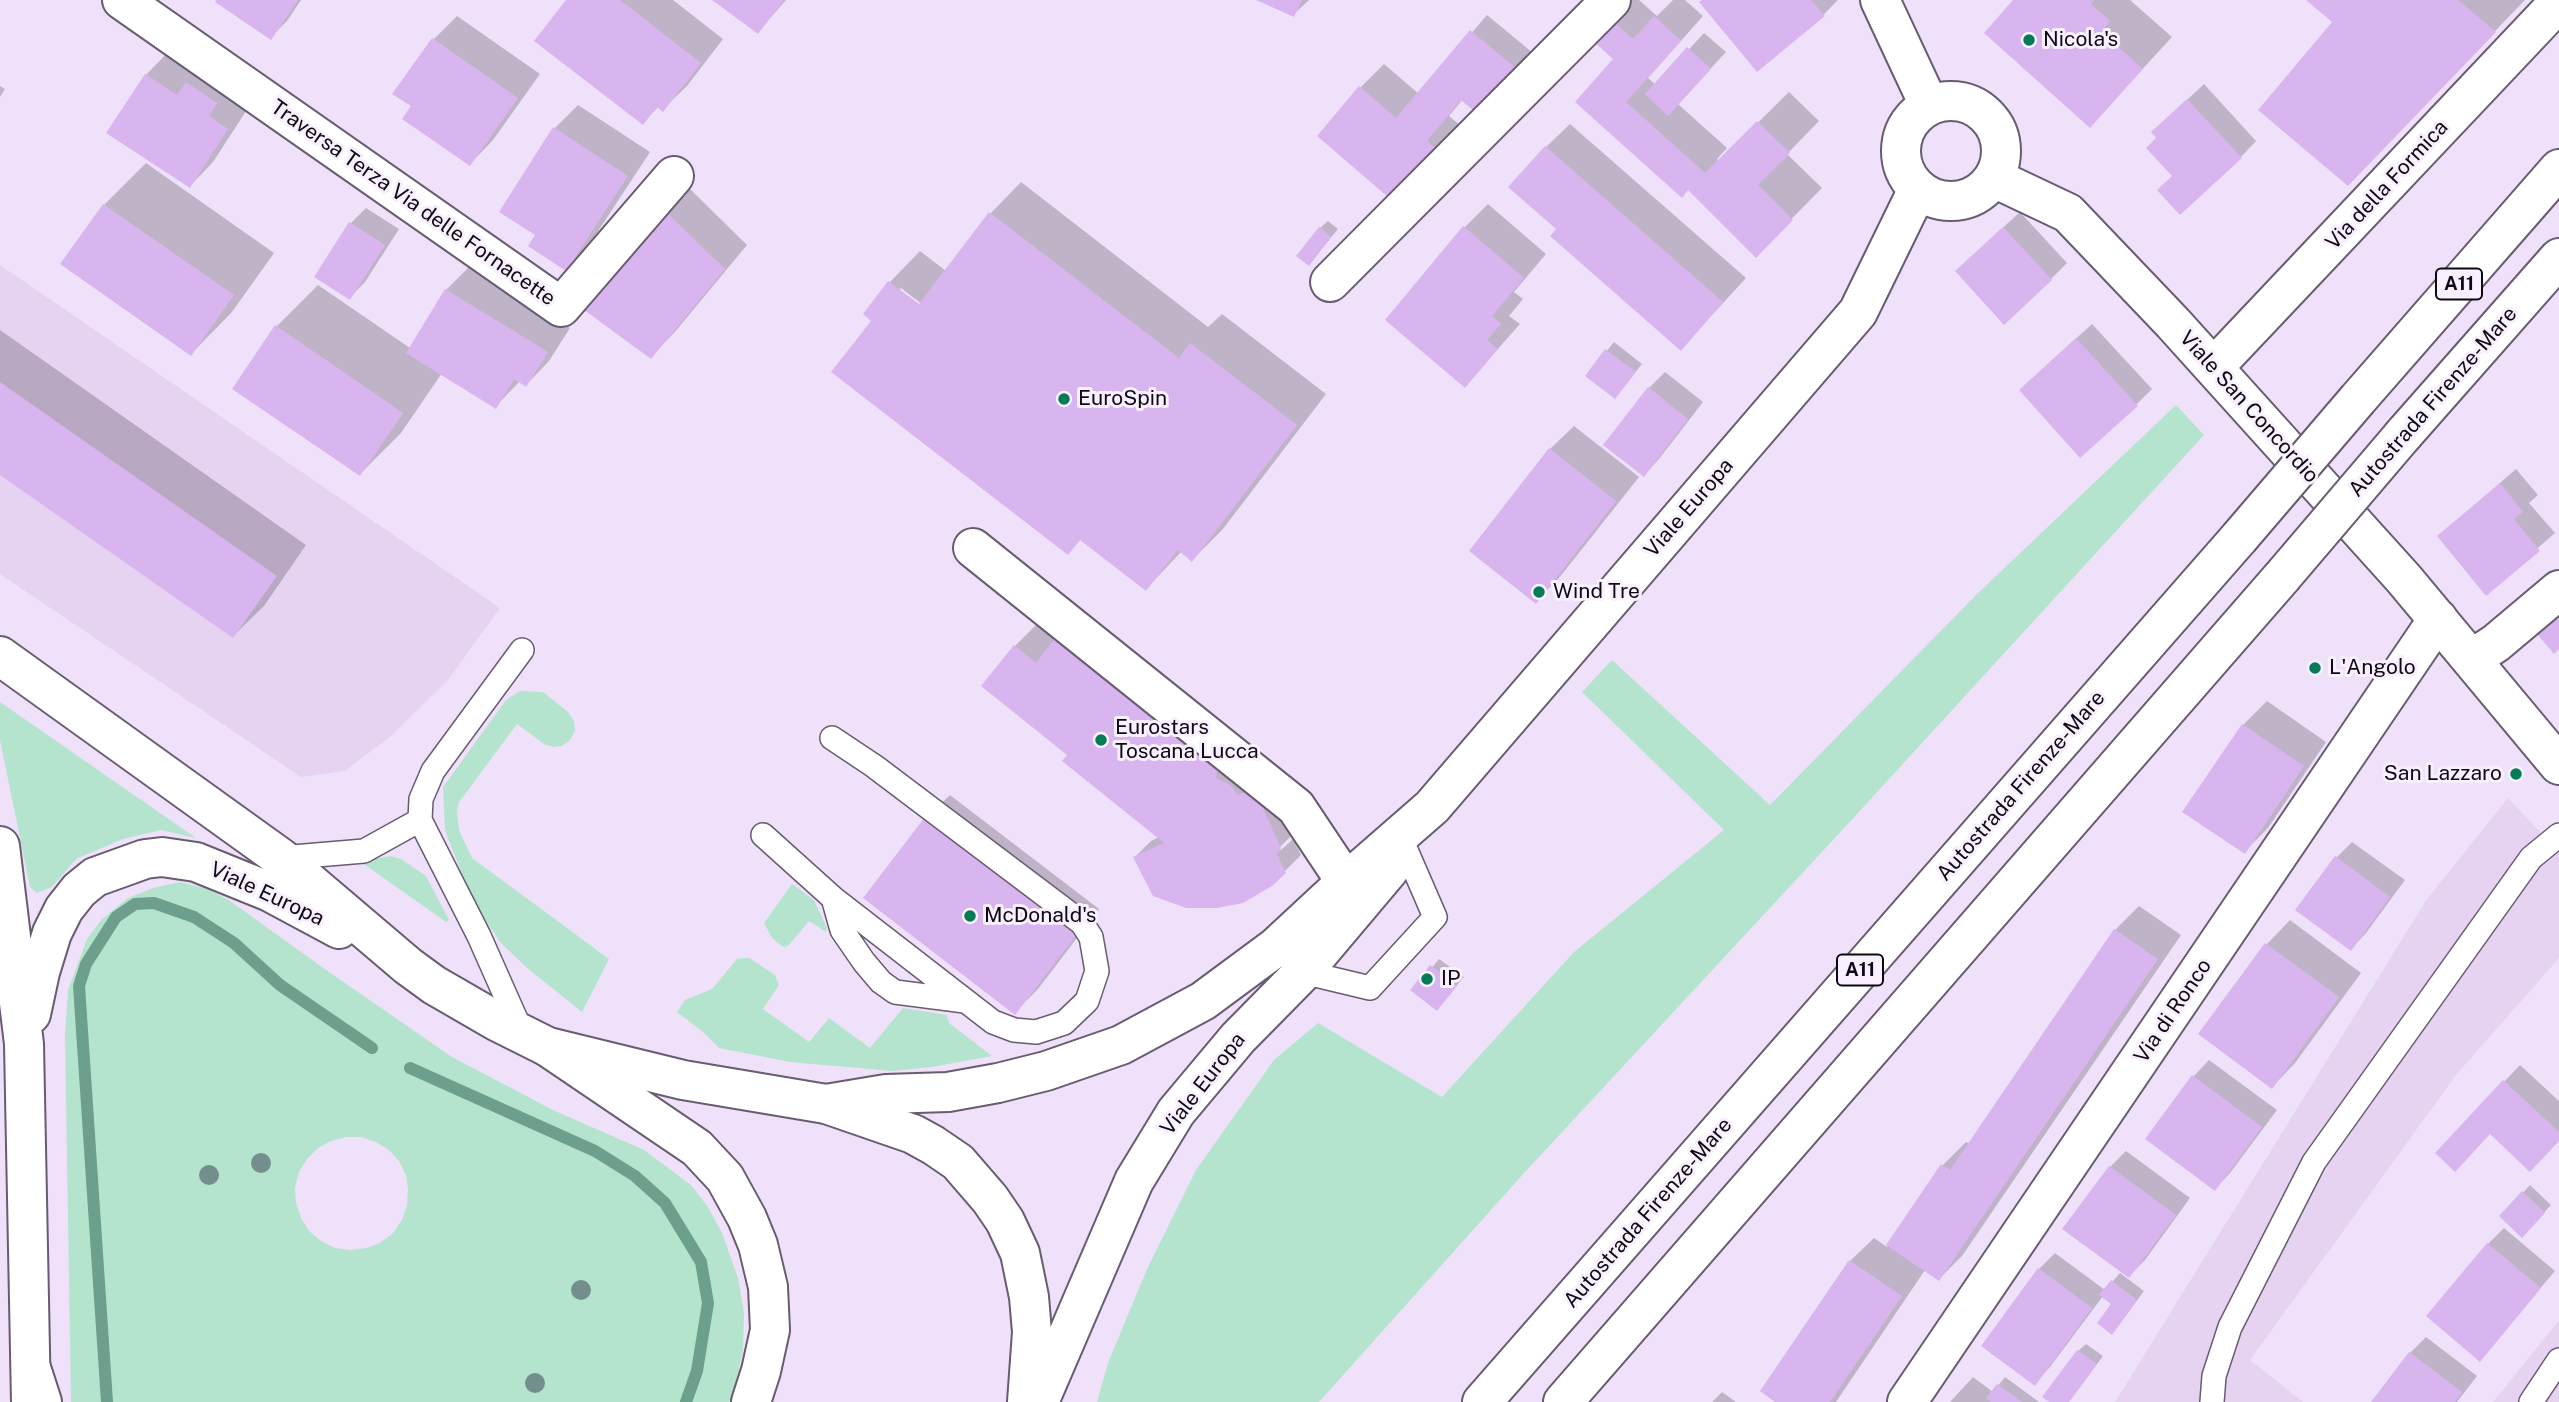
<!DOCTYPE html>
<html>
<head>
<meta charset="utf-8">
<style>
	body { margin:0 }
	canvas { display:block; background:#efe1f9 }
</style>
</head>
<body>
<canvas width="2559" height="1402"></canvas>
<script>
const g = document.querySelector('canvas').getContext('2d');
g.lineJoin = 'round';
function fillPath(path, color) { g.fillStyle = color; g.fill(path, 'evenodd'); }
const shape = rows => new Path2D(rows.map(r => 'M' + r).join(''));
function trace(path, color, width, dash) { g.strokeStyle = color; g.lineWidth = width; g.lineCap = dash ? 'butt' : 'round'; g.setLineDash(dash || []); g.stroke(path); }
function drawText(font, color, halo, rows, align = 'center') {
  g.font = font + ' "Public Sans",sans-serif'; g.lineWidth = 6; g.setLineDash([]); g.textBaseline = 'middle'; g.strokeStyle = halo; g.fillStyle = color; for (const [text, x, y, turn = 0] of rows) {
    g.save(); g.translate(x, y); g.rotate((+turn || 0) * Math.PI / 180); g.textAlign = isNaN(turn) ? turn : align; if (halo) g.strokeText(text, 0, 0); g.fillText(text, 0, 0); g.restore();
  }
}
fillPath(shape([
	[0,265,500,608,448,680,391,736,345,771,301,777,0,574],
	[2508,798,2559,852,2559,958,2456,1075,2250,1360,2303,1402,2115,1402,2427,899],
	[2559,1320,2559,1402,2493,1402]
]), '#e6d3f2');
fillPath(shape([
	[2176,405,2204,435,1846,826,1525,1172,1319,1402,1097,1402,1108,1363,1147,1269,1196,1170,1274,1060,1318,1023,1442,1097,1574,952,1724,830,1582,692,1612,660,1770,805,1975,596],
	[520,691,543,692,568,712,574,721,575,731,570,740,562,746,553,747,544,744,517,724,459,802,457,810,459,830,472,858,609,959,582,1012,526,967,501,943,474,903,445,831,443,787,506,700],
	[0,702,196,838,161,830,123,839,76,859,52,887,37,893,30,887,0,740],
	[390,856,401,859,426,876,449,920,446,922,361,862],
	[180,882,208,889,230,901,329,972,452,1057,553,1110,644,1150,691,1185,708,1207,722,1233,738,1278,744,1313,743,1349,735,1388,729,1402,71,1402,65,1036,68,990,87,939,102,919,128,898,153,888],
	[346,1137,361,1137,376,1142,389,1150,399,1161,406,1175,408,1190,407,1205,402,1220,393,1233,380,1243,366,1248,350,1250,335,1248,321,1241,309,1231,301,1218,296,1203,295,1188,299,1172,307,1159,318,1148,331,1141],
	[792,884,814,900,827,928,826,932,809,921,788,946,783,947,772,938,764,923],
	[744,958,749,958,775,975,779,985,763,1009,809,1042,829,1018,870,1048,903,1008,947,1015,949,1023,992,1056,932,1067,892,1071,790,1062,719,1048,703,1032,677,1012,685,1000,712,989,737,959]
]), '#b5e4ce');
fillPath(shape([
	[218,0,301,0,287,21,271,37],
	[568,0,673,0,723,39,687,86,663,109,659,106,643,123],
	[715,0,786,0,758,32],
	[1260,0,1309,0,1293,15],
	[1632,0,1639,0,1657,16,1673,0,1685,0,1703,16,1648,78,1656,85,1704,33,1726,52,1678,104,1727,148,1717,159,1719,161,1789,92,1819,121,1787,154,1822,188,1756,255,1689,188,1577,102,1615,59,1612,20],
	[1704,0,1838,0,1823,15],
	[2016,0,2130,0,2172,37,2090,126],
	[2308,0,2525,0,2378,153,2334,22],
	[1487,15,1539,58,1463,99,1449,116,1461,126,1419,177,1360,88,1384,64,1419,94],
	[457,16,540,74,493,140,470,164,413,106,395,94,434,39],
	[169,51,250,105,213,162,190,186,146,75],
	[2204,84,2256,141,2241,157,2173,176,2158,138,2169,117],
	[0,86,5,89,0,97],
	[578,105,650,152,589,245,565,268,538,235,555,128],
	[1570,124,1746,278,1681,349,1558,229,1546,147],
	[146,163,274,253,232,312,191,354,62,264,104,205],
	[1021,182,1208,327,1222,314,1326,394,1223,529,1192,560,1182,551,1146,589,1081,539,1067,553,873,320,865,314,890,282,920,251,946,271,991,213],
	[901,288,927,308,925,310,899,291],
	[690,189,747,245,674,333,650,357,666,212],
	[1488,204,1546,254,1514,292,1523,299,1509,316,1520,324,1465,386,1464,228],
	[366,208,399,229,365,282,350,297,350,224],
	[2020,212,2067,263,2051,279,1973,255],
	[1328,221,1338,229,1316,256,1320,228],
	[470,266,570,328,549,361,526,385,520,381,496,406,442,373,401,433,360,474,277,326,318,285,410,348,446,290],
	[2092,324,2152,389,2136,405,2037,374],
	[0,330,306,545,264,606,233,636,0,473],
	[1614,342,1642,364,1615,397,1587,375],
	[1665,372,1703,402,1659,459,1644,475,1605,444,1649,388],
	[1574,426,1639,477,1559,578,1536,601,1550,449],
	[2516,469,2538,495,2529,503,2555,533,2486,593,2439,536],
	[1039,622,1262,773,1278,766,1304,823,1279,848,1281,850,1293,839,1301,855,1271,885,1135,857,1151,841,1159,837,1070,754,984,686,1015,646],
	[2267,701,2326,742,2268,828,2244,852,2243,725],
	[950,795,1099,909,1038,989,1015,1012,926,818],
	[2352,842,2405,880,2366,933,2351,949,2337,857],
	[2139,906,2181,935,1962,1256,1939,1279,1925,1270,1836,1402,1778,1402,1850,1261,1874,1238,1887,1247,1943,1165,1966,1142,1970,1144,2115,930],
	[2290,920,2361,973,2295,1063,2272,1087,2200,1034,2267,944],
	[1439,959,1464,977,1444,1001,1413,990],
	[2209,1060,2277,1110,2230,1173,2215,1189,2147,1139,2194,1076],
	[2520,1065,2559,1101,2559,1139,2490,1132,2437,1153],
	[2126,1151,2190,1198,2145,1260,2129,1276,2110,1167],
	[2530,1185,2551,1205,2530,1228,2501,1216],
	[2504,1228,2555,1271,2480,1359,2488,1244],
	[2055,1253,2105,1290,2120,1273,2144,1291,2119,1325,2113,1303,2103,1296,2050,1367,2035,1383,1983,1345,2039,1269],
	[2426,1337,2477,1376,2457,1402,2373,1402,2410,1353],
	[2086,1344,2103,1356,2069,1402,2052,1402,2078,1351],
	[1973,1377,1993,1392,2005,1377,2039,1402,1950,1402],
	[1722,1392,1736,1402,1712,1402]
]), '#0003');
trace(shape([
	[410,1068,595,1151,635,1176,665,1203,701,1262,708,1303,697,1371,686,1402],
	[107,1402,79,986,86,964,116,917,135,904,154,903,194,917,234,943,280,985,372,1048]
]), '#6da08c', 12);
fillPath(shape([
	[216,0,298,0,271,40,215,2],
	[566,0,620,0,701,63,663,112,657,107,643,125,534,41],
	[712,0,784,0,758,34],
	[1256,0,1302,0,1294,17],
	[1702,0,1811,0,1825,16,1757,72,1699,2],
	[2013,0,2094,0,2091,4,2110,21,2101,31,2143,69,2090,128,1984,33],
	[2306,0,2458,0,2496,32,2348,186,2258,110,2332,22],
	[1654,16,1681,41,1626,102,1705,173,1757,121,1790,153,1758,185,1793,220,1756,258,1688,190,1682,198,1575,102,1613,59,1592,40,1611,19,1633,39],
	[1470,30,1524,75,1486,121,1461,100,1427,141,1439,151,1395,203,1317,136,1359,86,1396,118],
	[432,38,518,98,470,166,402,119,411,106,392,94],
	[1687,47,1711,69,1668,116,1645,94],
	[145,74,177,95,186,82,217,103,209,116,228,129,190,188,106,133],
	[2187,99,2242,158,2180,215,2157,190,2172,176,2146,148,2156,138,2151,132],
	[553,127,628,176,566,271,528,246,535,235,499,212],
	[1545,146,1723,302,1681,351,1550,236,1556,229,1508,187],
	[103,204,234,295,191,356,60,264],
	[665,211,725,269,651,359,580,307],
	[989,212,1179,358,1190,343,1297,425,1192,562,1178,550,1146,591,1080,540,1068,555,831,372,871,321,863,314,888,281,919,304],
	[349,222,385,245,350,300,314,277],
	[1463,226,1524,278,1492,316,1501,324,1487,340,1498,349,1465,388,1385,320],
	[1319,227,1331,237,1309,266,1296,256],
	[2003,227,2052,280,2004,325,1955,271],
	[445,289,548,352,526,387,514,379,496,409,406,353],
	[275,325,403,413,360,476,232,389],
	[2076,338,2138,406,2080,458,2019,390],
	[1605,349,1636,372,1615,399,1585,376],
	[0,382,277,576,233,638,0,475],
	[1648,387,1688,419,1644,477,1603,445],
	[1549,448,1616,501,1536,604,1469,551],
	[2500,483,2523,512,2514,519,2540,551,2486,596,2437,536],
	[2552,612,2559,620,2559,649,2554,654,2533,629],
	[1056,637,1218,766,1216,778,1230,785,1238,795,1254,788,1281,848,1277,854,1286,873,1272,886,1243,903,1217,908,1186,908,1153,896,1133,857,1164,843,1062,761,1067,755,981,686,1014,645,1036,663],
	[2242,724,2304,766,2245,854,2182,812],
	[925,817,1077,934,1015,1015,863,898],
	[2335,856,2390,897,2351,951,2295,910],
	[2114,929,2158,959,1939,1281,1886,1245,1941,1164,1950,1170],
	[2265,943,2339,997,2272,1089,2198,1034],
	[1430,965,1457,986,1437,1011,1410,990],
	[2192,1075,2262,1127,2215,1191,2145,1139],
	[2503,1080,2559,1132,2559,1141,2530,1172,2490,1134,2455,1172,2435,1153],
	[2109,1166,2176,1215,2129,1278,2062,1229],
	[2522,1191,2545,1213,2522,1238,2499,1216],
	[2487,1243,2541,1288,2480,1362,2426,1316],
	[1849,1260,1902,1296,1830,1402,1775,1402,1760,1391],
	[2038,1268,2092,1308,2035,1386,1981,1346],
	[2111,1280,2137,1300,2112,1335,2097,1323,2111,1304,2099,1295],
	[2077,1350,2097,1364,2069,1402,2049,1402,2042,1397],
	[2409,1352,2462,1392,2455,1402,2371,1402],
	[1997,1384,2022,1402,1991,1402,1986,1398]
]), '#d9b5ef');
const lane = shape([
	[522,650,433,771,421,799,420,820,479,936,522,1033],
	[763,835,833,898,993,1022,1014,1030,1036,1032,1064,1023,1087,1001,1097,971,1091,937,1082,923,874,766,832,738],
	[281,858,364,851,420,820],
	[833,898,842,930,864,962,881,982,895,992,965,1001],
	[1303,972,1370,988,1435,917,1406,850],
	[2212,1402,2214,1376,2230,1327,2314,1162,2531,858,2559,835],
	[2531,1402,2559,1360]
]);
const street = shape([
	[122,0,561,307,674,176],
	[1330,282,1611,0],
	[2214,367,2559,2],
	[973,548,1296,807,1346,882],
	[2472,659,2496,643,2559,590],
	[1907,1402,2438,619]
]);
const secondary = shape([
	[1880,0,1929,105],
	'1901 151a50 50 0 1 1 100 0a50 50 0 1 1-100 0Z',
	[1994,178,2068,213,2173,323,2404,579,2559,765],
	[826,1104,886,1094,948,1092,998,1083,1046,1071,1121,1045,1203,1001,1276,947,1346,882,1432,807,1858,312,1918,189],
	[1039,1402,1134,1181,1176,1112,1238,1038,1303,972,1389,870]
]);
const primary = shape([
	[0,656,281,858,408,966,434,985,498,1022,548,1047,683,1080,826,1104,913,1134,933,1145,958,1162,990,1199,1005,1221,1020,1253,1029,1297,1032,1332,1027,1402],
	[0,846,24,1044,31,1402],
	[31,1014,40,972,52,933,64,909,79,890,95,877,145,859,162,857,196,862,270,892,339,929]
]);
const highway = shape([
	[2358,399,2559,169],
	[2403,435,2559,258],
	[548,1047,697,1148,725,1178,747,1218,758,1245,768,1287,770,1330,761,1371,751,1402],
	[31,1368,42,1402],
	[1482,1402,2239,538],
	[1563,1402,2282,577]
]);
trace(lane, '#695c71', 26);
trace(street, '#695c71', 42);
trace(secondary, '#695c71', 42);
trace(primary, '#695c71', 42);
trace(highway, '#695c71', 42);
trace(lane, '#fff', 23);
trace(street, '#fff', 38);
trace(secondary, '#fff', 38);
trace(primary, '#fff', 38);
trace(highway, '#fff', 38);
const highwayBridge = shape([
	[2239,538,2358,399],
	[2282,577,2403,435]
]);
trace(highwayBridge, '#695c71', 42, []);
trace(highwayBridge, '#fff', 38);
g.fillStyle = '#738e8d';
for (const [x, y] of [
	[261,1163],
	[209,1175],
	[581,1290],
	[535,1383]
]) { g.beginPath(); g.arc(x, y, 10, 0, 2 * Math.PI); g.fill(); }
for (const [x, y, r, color] of [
	[2029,40,7,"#037b57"],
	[1064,399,7,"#037b57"],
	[1539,592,7,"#037b57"],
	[2315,668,7,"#037b57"],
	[1101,740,7,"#037b57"],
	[2516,774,7,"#037b57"],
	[970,916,7,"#037b57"],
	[1427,979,7,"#037b57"]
]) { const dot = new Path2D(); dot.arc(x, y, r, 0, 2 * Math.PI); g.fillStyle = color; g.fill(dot); trace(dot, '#f9f0ff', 2.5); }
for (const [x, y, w] of [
	[2459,284,46],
	[1860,970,46]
]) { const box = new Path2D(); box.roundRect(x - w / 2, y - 15.5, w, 31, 5); g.fillStyle = '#f9f0ff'; g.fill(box); trace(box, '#0e0911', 2); }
drawText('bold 19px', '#0e0911', null, [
	["A11",2459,284],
	["A11",1860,970]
]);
drawText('21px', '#0e0911', '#f9f0ff', [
	["Nicola's",2043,40],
	["EuroSpin",1078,399],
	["Wind Tre",1553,592],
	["L'Angolo",2329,668],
	["Eurostars",1115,728],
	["Toscana Lucca",1115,752],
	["San Lazzaro",2502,774,"right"],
	["McDonald's",984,916],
	["IP",1441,979]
], 'left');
drawText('21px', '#0e0911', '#f9f0ff', [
	["Via della Formica",2387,185,-47],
	["Traversa Terza Via delle Fornacette",413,203,35],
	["Autostrada Firenze-Mare",2433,402,-49],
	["Viale San Concordio",2249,407,48],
	["Viale Europa",1689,508,-49],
	["Autostrada Firenze-Mare",2021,786,-49],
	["Viale Europa",267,894,25],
	["Via di Ronco",2173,1011,-56],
	["Viale Europa",1203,1084,-52],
	["Autostrada Firenze-Mare",1648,1213,-49]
]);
</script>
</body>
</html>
